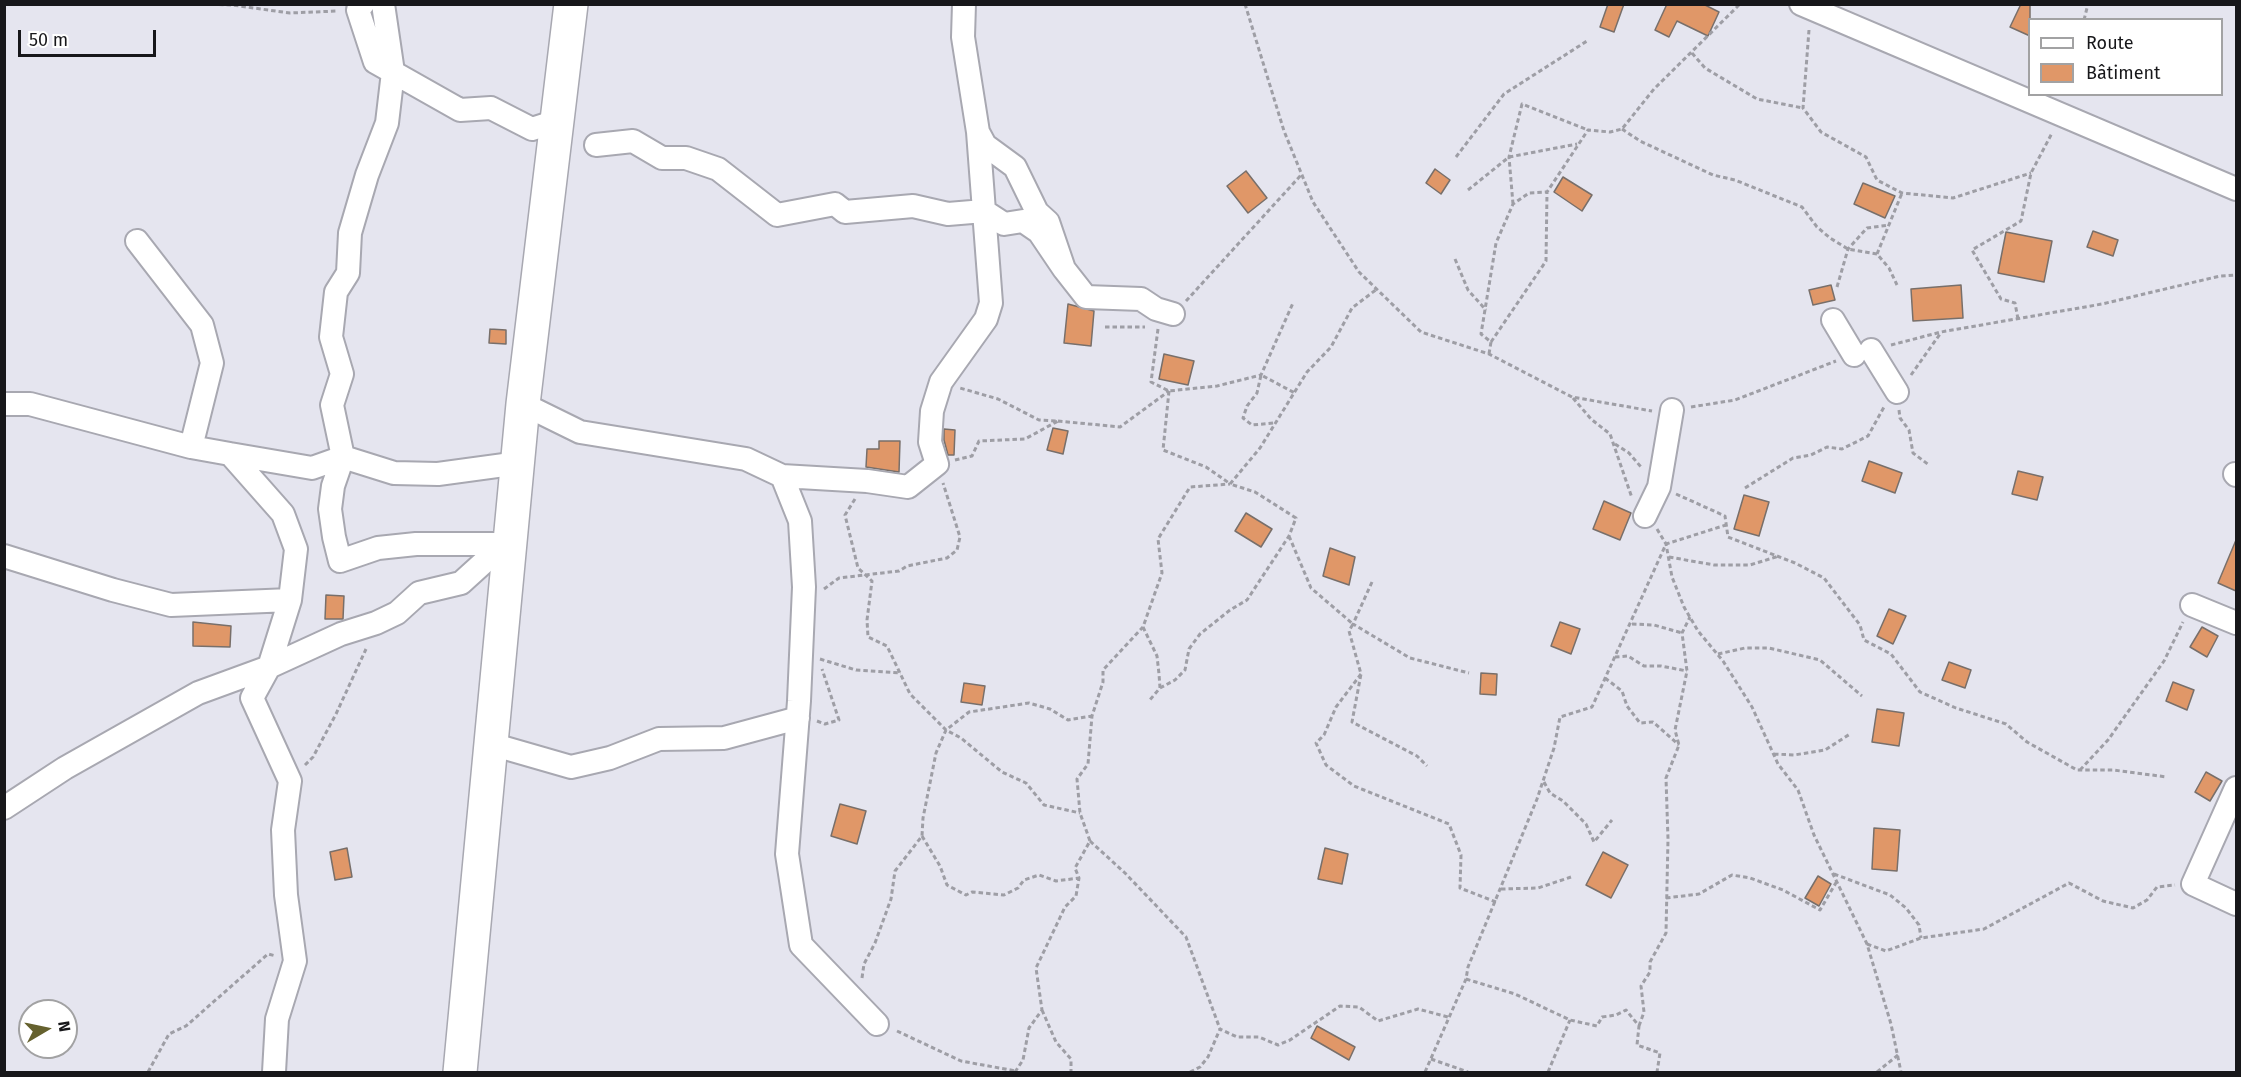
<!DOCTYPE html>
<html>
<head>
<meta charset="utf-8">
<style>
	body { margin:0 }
	#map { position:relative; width:2241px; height:1077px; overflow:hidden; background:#e5e5ef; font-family:"Fira Sans",sans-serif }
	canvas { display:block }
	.frame { position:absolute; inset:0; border:6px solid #17171a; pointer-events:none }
	.legend { position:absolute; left:2028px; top:18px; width:195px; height:78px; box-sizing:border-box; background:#fff; border:2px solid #a2a2a3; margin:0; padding:8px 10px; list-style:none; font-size:18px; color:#17171a }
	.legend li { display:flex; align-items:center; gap:12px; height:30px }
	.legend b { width:30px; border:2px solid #a2a2a3 }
	.north { position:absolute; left:18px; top:999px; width:60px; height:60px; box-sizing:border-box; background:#fff; border:2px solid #a2a2a3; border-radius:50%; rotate:81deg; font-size:16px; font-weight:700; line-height:24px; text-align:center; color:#17171a }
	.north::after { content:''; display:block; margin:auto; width:21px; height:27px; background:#65612e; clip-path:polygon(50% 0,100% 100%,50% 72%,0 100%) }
	.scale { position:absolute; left:18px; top:30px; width:138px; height:27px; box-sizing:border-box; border:3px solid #17171a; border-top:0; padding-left:8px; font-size:18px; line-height:21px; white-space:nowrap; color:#17171a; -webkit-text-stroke:4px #fff; paint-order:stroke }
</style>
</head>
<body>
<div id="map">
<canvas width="2241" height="1077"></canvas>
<div class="frame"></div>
<ul class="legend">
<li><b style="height:8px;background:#fff"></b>Route</li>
<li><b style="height:16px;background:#e09768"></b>Bâtiment</li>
</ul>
<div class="north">N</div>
<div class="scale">50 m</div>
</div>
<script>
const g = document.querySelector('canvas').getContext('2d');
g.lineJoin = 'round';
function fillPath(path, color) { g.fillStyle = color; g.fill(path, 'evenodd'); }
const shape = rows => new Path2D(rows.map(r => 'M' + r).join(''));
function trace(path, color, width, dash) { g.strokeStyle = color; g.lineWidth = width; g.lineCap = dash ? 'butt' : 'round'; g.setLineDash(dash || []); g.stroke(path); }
const building = shape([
	[1608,4,1624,4,1614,32,1600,27,1608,4],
	[1667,4,1703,4,1719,12,1708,36,1677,21,1669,37,1655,30,1667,4],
	[2021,4,2030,4,2030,36,2010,27,2021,4],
	[1435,169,1450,180,1441,194,1426,183,1435,169],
	[1246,171,1267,198,1248,213,1227,186,1246,171],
	[1563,177,1592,195,1582,211,1554,192,1563,177],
	[1863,183,1895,196,1885,218,1854,204,1863,183],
	[2093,231,2118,240,2113,256,2087,247,2093,231],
	[2006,232,2052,241,2044,282,1998,273,2006,232],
	[1831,285,1835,300,1813,305,1809,290,1831,285],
	[1961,285,1963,318,1913,321,1911,289,1961,285],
	[1068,304,1094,311,1091,346,1064,343,1068,304],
	[490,329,506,330,506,344,489,343,490,329],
	[1164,354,1194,361,1188,385,1159,379,1164,354],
	[1053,428,1068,431,1063,454,1047,450,1053,428],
	[944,429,955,430,954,455,948,455,944,440,944,429],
	[879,441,900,441,899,472,866,467,867,449,879,449,879,441],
	[1869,461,1902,473,1895,493,1862,481,1869,461],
	[2018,471,2043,477,2037,500,2012,494,2018,471],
	[1744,495,1769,502,1759,536,1734,529,1744,495],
	[1604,501,1631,513,1620,540,1593,529,1604,501],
	[1246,513,1272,529,1261,547,1235,531,1246,513],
	[2236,540,2236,591,2218,583,2236,540],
	[1330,548,1355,557,1349,585,1323,576,1330,548],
	[326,595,344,596,343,619,325,619,326,595],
	[1889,609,1906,616,1893,644,1877,636,1889,609],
	[193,622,231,626,230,647,193,646,193,622],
	[1560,622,1580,629,1571,654,1551,646,1560,622],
	[2202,627,2218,636,2207,657,2190,647,2202,627],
	[1949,662,1971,670,1965,688,1942,680,1949,662],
	[1481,673,1497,674,1496,695,1480,694,1481,673],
	[2173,682,2194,690,2187,710,2166,701,2173,682],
	[964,683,985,686,982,705,961,702,964,683],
	[1877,709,1904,713,1899,746,1872,742,1877,709],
	[2206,772,2222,781,2210,801,2195,792,2206,772],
	[840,804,866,811,857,844,831,836,840,804],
	[1874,828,1900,830,1897,871,1872,869,1874,828],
	[347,848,352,877,335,880,330,852,347,848],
	[1325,848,1348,854,1342,884,1318,879,1325,848],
	[1603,852,1628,865,1611,898,1586,885,1603,852],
	[1818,876,1831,884,1819,906,1805,898,1818,876],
	[1317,1026,1355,1047,1349,1060,1311,1038,1317,1026]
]);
fillPath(building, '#e09768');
trace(building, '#786f6a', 1.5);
const minor = shape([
	[363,4,358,10,375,62,460,110,491,108,532,129,557,121],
	[383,4,393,72,387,123,367,175,350,233,348,273,336,292,331,337,342,374,332,405,343,457,333,486,330,509,334,537,340,561,378,548,416,544,504,544],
	[1801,4,2236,189],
	[978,132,985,145,1015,167,1037,212,1048,222,1064,269,1086,297,1141,299,1156,309,1173,314],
	[596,145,633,141,662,158,686,158,718,169,777,215,835,204,845,212,913,206,948,214,984,211,1004,224,1023,221,1039,232,1064,269],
	[137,241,202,325,212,363,191,447,230,454,283,514,296,549,290,600,269,667,252,698,290,781,283,830,286,895,295,961,277,1019,274,1072],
	[1833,320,1854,355],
	[1871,350,1897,392],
	[4,404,30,404,191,447],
	[523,404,580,432,746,459,782,476,867,481,908,487,937,464,930,442,932,411,941,382,986,319,991,303,978,132,963,37,964,4],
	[230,454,312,468,343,457,394,473,438,474,519,463],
	[2235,474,2236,475],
	[782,476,800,521,804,587,799,701,787,854,801,945,877,1024],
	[1645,516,1659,487,1672,410],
	[4,556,113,590,171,605,290,600],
	[2192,605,2236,623],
	[491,744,571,767,610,758,659,739,724,738,798,718],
	[2236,788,2193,884,2236,904],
	[4,808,65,768,198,693,269,667,341,634,376,623,397,613,419,593,461,583,504,544,506,539]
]);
const trunk = shape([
	[460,1072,523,404,571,4]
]);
trace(minor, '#a8a8b1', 26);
trace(trunk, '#a8a8b1', 36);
trace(shape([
	[204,4,232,5,290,13,338,11],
	[1245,4,1284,131,1313,202,1359,272,1421,332,1489,354,1572,397,1652,411],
	[2084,20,2088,4],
	[1809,30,1803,108,1821,132,1866,157,1877,180,1902,193,1953,198,2031,173],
	[1692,53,1705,68,1757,99,1803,108],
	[1622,129,1640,141,1713,175,1735,180,1802,207,1817,227,1830,238,1848,249,1877,254,1889,268,1897,285],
	[1456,157,1504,94,1587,41],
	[1468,190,1509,157,1577,144],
	[1513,204,1509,157,1522,104,1588,130],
	[1877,254,1902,193],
	[1455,259,1468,290,1486,310],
	[1837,287,1848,249,1867,228,1889,225],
	[1186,301,1302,174],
	[2018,319,2015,303,2001,299,1972,250,2021,221,2031,173,2052,133],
	[1105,327,1145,327],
	[1158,329,1151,382,1169,391,1217,386,1261,375,1293,303],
	[1491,342,1546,261,1547,192],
	[1891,345,1941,332,2102,304,2220,276,2236,275],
	[1489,354,1491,342,1481,334,1496,243,1513,204,1529,193,1547,192,1588,130,1610,132,1622,129,1654,89,1740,4],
	[1911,375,1940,334],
	[1169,391,1163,450,1206,467,1229,483],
	[1573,398,1591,419,1610,434,1632,498],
	[1691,407,1735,400,1836,361],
	[1899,410,1900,418,1909,430,1913,453,1929,465],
	[1058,421,1120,427,1169,391],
	[1273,423,1252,425,1243,418,1247,406,1257,393,1261,375,1295,393],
	[1615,444,1629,453,1641,467],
	[955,460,972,456,979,441,1025,439,1058,421,1039,420,998,399,960,388],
	[1745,488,1793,458,1811,455,1827,447,1842,449,1868,436,1884,407],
	[1676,494,1725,516,1728,537,1795,563,1824,578,1860,625,1864,640,1891,654,1920,692,1956,708,2006,724,2027,742,2077,770,2113,770,2167,777],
	[855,499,845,515,858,568,872,581,867,620,868,637,887,646,910,694,946,730,961,738,1002,772,1026,783,1044,805,1080,813],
	[1657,529,1666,544,1672,577,1684,607,1698,631,1723,661,1752,707,1778,764,1798,790,1814,835,1867,944,1891,1024,1901,1072],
	[1289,536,1311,588,1353,624,1349,631,1361,674,1352,722,1417,756,1427,766],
	[1669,557,1714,565,1750,565,1779,556],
	[1372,582,1353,624,1410,658,1469,673],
	[824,589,839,578,899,571,907,566,947,558,957,550,960,537,943,483],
	[1632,624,1654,625,1682,633],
	[1143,627,1157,656,1159,674,1160,688,1149,701],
	[1718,654,1745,648,1769,648,1820,660,1862,696],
	[1615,657,1628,656,1644,666,1661,666,1687,671],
	[820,659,856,670,901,673],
	[1361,674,1336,707,1324,735,1316,743,1326,765,1354,786,1449,824,1461,855,1460,888,1496,902],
	[1605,678,1622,691,1627,706,1640,723,1653,722,1679,745],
	[1160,688,1175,680,1185,670,1189,649,1200,634,1230,610,1247,600,1289,536,1296,518,1255,492,1230,484,1260,448,1307,372,1331,347,1352,308,1377,289],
	[817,721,825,724,839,720,822,669],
	[1774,754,1794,755,1825,750,1850,734],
	[305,765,313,757,336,714,366,649],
	[2080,770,2108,740,2164,661,2183,622],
	[1544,782,1550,793,1563,801,1586,824,1594,842,1612,820],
	[922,836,940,866,947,885,966,895,972,892,1004,895,1018,888,1024,880,1039,875,1056,881,1079,878],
	[1090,841,1125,873,1186,937,1220,1029],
	[1834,874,1890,895,1906,908,1919,925,1921,938],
	[1501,889,1538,888,1571,877],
	[1666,898,1699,894,1732,875,1750,878,1783,890,1820,910,1837,881],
	[1867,944,1886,951,1921,938,1984,929,2069,883,2103,901,2133,908,2147,900,2157,887,2175,885],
	[862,978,864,964,875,943,891,899,895,871,922,836,923,818,936,753,946,730,969,712,1029,703,1050,709,1068,720,1092,716],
	[1466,979,1515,994,1570,1020,1597,1026,1602,1017,1616,1015,1626,1010,1639,1026,1637,1045,1660,1053,1657,1072],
	[1042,1010,1056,1042,1071,1059,1071,1072],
	[1639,1026,1644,1012,1641,986,1650,972,1650,962,1666,933,1668,839,1666,778,1679,745,1675,730,1687,671,1682,633,1690,617],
	[897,1031,961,1061,1016,1071],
	[1431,1059,1468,1072],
	[148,1072,169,1034,186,1026,268,954,276,956],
	[1015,1072,1023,1060,1029,1028,1042,1010,1036,968,1065,907,1076,896,1079,878,1075,868,1090,841,1080,813,1077,779,1088,764,1092,716,1103,682,1103,670,1143,627,1162,573,1158,539,1190,487,1230,484],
	[1190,1072,1200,1067,1208,1057,1220,1029,1237,1037,1259,1037,1278,1045,1290,1040,1340,1006,1359,1007,1378,1021,1418,1009,1448,1017],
	[1425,1072,1466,979,1468,967,1537,799,1554,748,1560,717,1592,707,1666,544,1726,525],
	[1548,1072,1570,1020],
	[1877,1072,1898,1055]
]), '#9e9ea5', 3, [4.5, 3]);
trace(minor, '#fff', 22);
trace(trunk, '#fff', 33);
</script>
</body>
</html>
